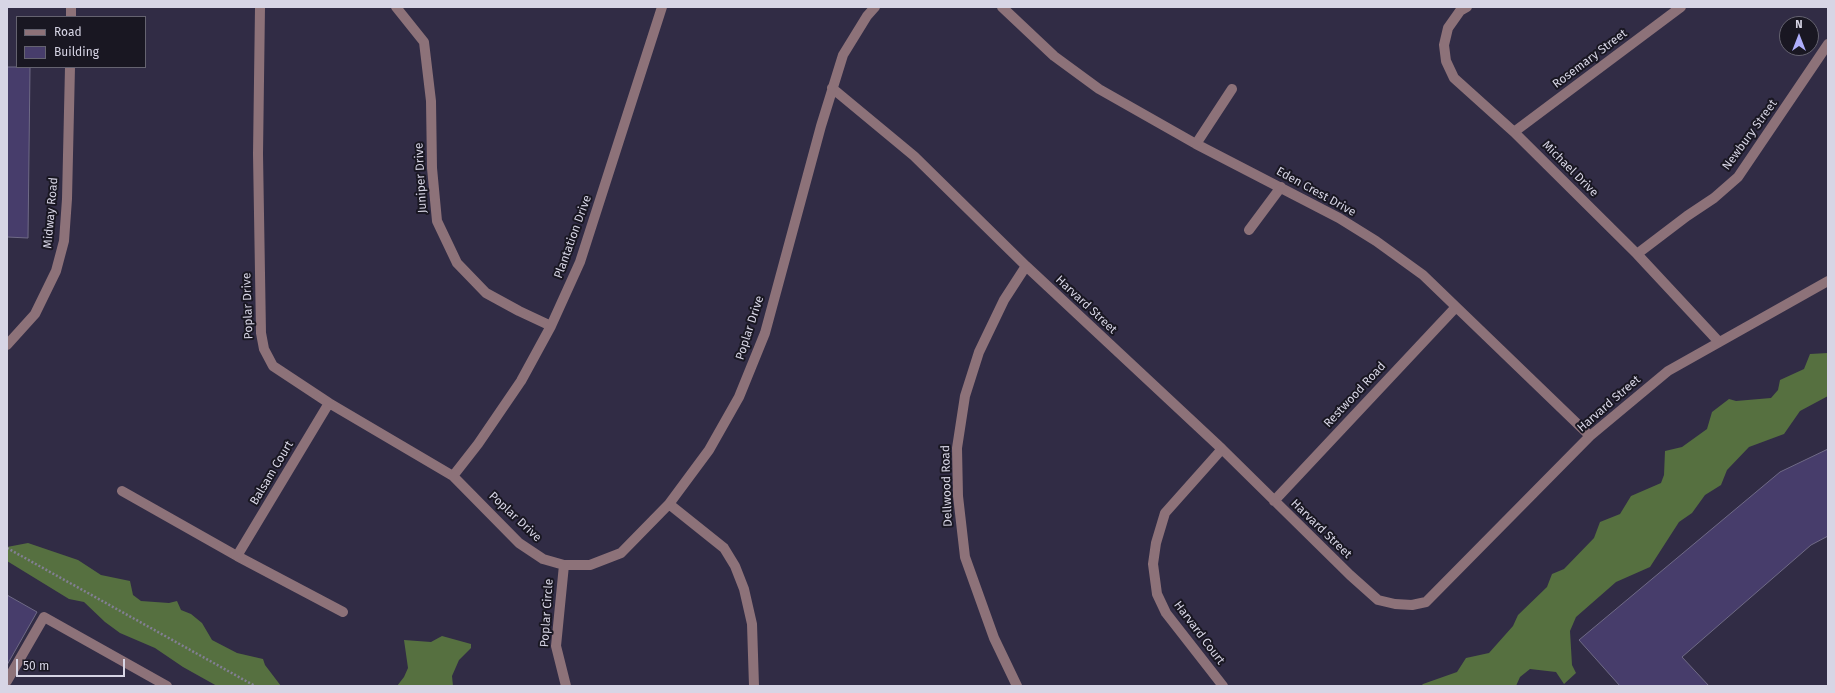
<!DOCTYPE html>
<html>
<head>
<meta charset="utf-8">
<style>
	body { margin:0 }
	#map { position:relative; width:1835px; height:693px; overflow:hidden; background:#312c45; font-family:"Fira Sans",sans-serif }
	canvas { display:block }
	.frame { position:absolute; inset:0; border:8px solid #d7d5e5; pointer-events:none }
	.legend { position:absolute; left:16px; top:16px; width:130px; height:52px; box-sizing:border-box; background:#191722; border:1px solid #656370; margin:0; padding:5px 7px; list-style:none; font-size:12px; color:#d7d5e5 }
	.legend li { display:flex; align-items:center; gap:8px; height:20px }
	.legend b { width:20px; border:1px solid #656370 }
	.north { position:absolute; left:1779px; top:16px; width:40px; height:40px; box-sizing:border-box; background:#191722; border:1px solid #656370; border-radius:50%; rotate:0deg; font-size:11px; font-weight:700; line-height:16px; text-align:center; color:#d7d5e5 }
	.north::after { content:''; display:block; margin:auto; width:14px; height:18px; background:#aeaefb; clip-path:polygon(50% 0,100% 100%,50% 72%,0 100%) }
	.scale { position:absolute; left:16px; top:659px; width:109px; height:18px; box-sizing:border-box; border:2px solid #d7d5e5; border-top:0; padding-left:5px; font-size:12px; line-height:14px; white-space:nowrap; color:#d7d5e5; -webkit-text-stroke:3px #191722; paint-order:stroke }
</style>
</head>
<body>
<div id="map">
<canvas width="1835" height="693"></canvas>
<div class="frame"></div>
<ul class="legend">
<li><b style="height:5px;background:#8d7279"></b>Road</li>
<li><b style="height:11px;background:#473d6b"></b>Building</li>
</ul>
<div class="north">N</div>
<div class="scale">50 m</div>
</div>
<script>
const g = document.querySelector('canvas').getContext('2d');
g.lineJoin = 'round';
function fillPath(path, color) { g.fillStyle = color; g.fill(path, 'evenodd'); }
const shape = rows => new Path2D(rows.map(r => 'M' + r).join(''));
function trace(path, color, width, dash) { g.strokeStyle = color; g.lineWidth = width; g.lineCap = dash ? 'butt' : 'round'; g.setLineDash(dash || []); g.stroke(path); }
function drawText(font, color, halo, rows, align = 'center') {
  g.font = font + ' "Fira Sans",sans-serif'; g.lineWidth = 4; g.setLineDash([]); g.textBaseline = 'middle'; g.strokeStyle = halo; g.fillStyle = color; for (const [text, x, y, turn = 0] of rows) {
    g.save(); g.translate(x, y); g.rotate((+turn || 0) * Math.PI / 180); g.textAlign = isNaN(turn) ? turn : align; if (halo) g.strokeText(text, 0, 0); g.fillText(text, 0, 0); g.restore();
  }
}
fillPath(shape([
	[1828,353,1828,396,1800,411,1784,434,1749,447,1727,470,1721,485,1705,495,1692,513,1679,522,1650,567,1616,582,1576,617,1570,631,1572,665,1576,673,1564,684,1556,672,1530,669,1520,677,1516,686,1421,686,1423,684,1457,672,1466,658,1489,653,1513,626,1518,615,1547,587,1552,574,1564,569,1594,538,1600,522,1620,514,1631,496,1661,483,1664,475,1665,451,1682,447,1707,429,1712,412,1729,399,1736,401,1771,398,1778,390,1780,380,1804,369,1810,354],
	[28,543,78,560,101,575,130,581,133,595,141,601,169,603,177,601,181,610,191,614,202,623,212,640,237,653,263,659,265,665,281,686,217,686,183,667,155,648,120,633,105,622,84,602,69,599,7,561,7,547],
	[442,636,471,644,471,648,459,660,452,676,453,686,397,686,404,677,408,668,404,640,431,642]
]), '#567040');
const building = shape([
	[7,67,30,67,28,238,7,237,7,67],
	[1828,449,1828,536,1811,545,1682,657,1709,686,1620,686,1579,640,1780,472,1828,449],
	[7,595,37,612,7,665,7,595]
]);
fillPath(building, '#473d6b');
trace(building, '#6f6a86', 1);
trace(shape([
	[7,548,255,686]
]), '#827f93', 2.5, [2, 2]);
trace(shape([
	[260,7,258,154,261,333,264,349,273,366,329,403,453,476,519,543,543,559,564,565,590,565,621,553,669,504,709,450,739,397,765,333,821,126,843,55,867,16,875,7],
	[396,7,424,42,431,101,432,168,437,221,457,263,486,293,519,311,551,326],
	[1002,7,1054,56,1099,89,1196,144,1339,218,1376,241,1423,275,1590,436],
	[1467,7,1460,11,1448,28,1444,45,1446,61,1454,78,1514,132,1637,254,1719,342],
	[71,17,71,7],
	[832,88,914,156,1026,266,1222,449,1350,575,1378,600,1395,604,1412,605,1426,602,1590,436,1668,371,1828,281],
	[1514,132,1681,7],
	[1196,144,1232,89],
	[1249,230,1281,187],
	[1637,254,1687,216,1714,198,1738,177,1828,44],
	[7,345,35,314,56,271,64,241,67,199,70,67],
	[1222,449,1165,513,1156,543,1153,564,1157,594,1166,613,1223,686],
	[453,476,478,444,521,381,551,326,580,262,662,7],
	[122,491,237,556,343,612],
	[1274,501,1456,307],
	[669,504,724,548,735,566,744,589,752,624,754,686],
	[237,556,329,403],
	[564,565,556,646,566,686],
	[7,681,44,617,167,686],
	[1017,686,994,638,965,557,958,496,957,448,965,396,979,352,1004,300,1026,266]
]), '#8d7279', 10);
drawText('12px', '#d7d5e5', '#191722', [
	["Rosemary Street",1590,59,-37],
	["Newbury Street",1750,135,-54],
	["Michael Drive",1570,169,45],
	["Juniper Drive",421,178,-93],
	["Eden Crest Drive",1316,192,29],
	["Midway Road",51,213,-85],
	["Plantation Drive",573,237,-70],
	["Harvard Street",1086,305,43],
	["Poplar Drive",248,306,-92],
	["Poplar Drive",750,328,-72],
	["Restwood Road",1355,395,-47],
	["Harvard Street",1609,404,-41],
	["Balsam Court",272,473,-59],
	["Dellwood Road",947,486,-92],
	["Poplar Drive",515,517,43],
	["Harvard Street",1321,529,44],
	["Poplar Circle",547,613,-86],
	["Harvard Court",1199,633,53]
]);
</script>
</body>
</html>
